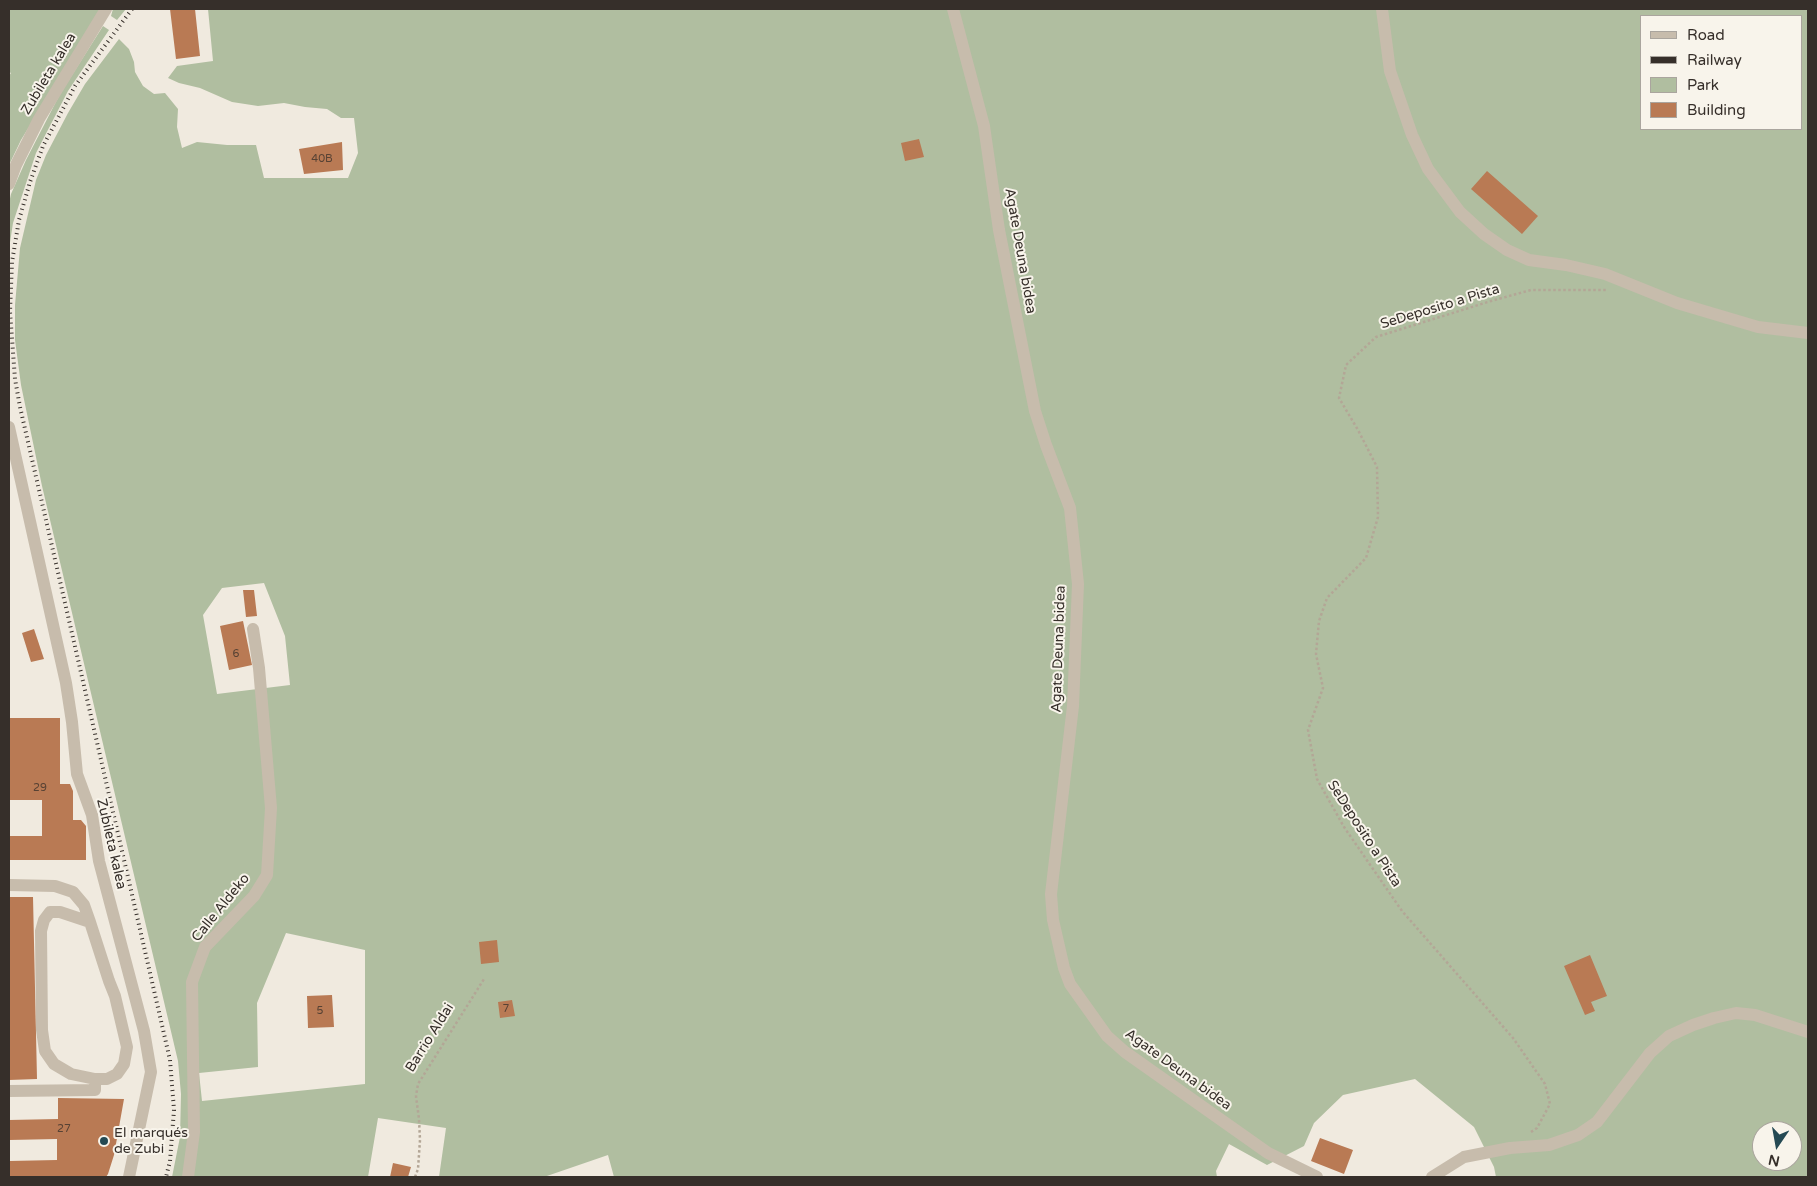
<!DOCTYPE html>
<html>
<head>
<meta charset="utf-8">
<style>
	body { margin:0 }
	#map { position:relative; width:1817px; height:1186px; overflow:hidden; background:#f0eadf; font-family:"Varela Round",sans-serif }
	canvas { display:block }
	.frame { position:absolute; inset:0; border:10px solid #362f2a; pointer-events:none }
	.legend { position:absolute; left:1640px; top:15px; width:162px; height:115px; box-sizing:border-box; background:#f8f4eb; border:1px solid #aaa59e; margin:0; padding:6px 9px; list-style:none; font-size:15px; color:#362f2a }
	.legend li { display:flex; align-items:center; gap:10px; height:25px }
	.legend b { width:25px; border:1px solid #aaa59e }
	.north { position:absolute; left:1752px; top:1121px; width:50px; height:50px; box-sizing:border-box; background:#f8f4eb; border:1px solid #aaa59e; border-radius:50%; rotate:192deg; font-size:14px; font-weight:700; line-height:20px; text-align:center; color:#362f2a }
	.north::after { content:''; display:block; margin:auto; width:18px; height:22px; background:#244953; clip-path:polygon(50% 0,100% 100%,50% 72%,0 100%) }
</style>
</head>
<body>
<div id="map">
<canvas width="1817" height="1186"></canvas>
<div class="frame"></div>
<ul class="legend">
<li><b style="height:6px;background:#c7bcac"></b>Road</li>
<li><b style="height:6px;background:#362f2a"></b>Railway</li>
<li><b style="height:14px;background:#b0bea0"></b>Park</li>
<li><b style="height:14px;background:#b97a54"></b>Building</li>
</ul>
<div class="north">N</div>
</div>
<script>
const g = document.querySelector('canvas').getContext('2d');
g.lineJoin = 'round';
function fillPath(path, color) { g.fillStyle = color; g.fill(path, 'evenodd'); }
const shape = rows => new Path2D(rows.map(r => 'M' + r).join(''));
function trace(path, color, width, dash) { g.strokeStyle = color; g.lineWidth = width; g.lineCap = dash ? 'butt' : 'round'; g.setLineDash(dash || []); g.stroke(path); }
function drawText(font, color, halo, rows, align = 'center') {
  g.font = font + ' "Varela Round",sans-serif'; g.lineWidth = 4; g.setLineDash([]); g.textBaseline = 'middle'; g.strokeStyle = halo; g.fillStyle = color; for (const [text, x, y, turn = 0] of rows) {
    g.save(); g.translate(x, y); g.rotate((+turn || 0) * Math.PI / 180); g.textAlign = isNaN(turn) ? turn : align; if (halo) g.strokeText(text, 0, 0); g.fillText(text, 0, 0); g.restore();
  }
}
fillPath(shape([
	[9,9,101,9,21,140,9,165,9,76,11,73,9,72],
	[113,9,126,9,117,20,111,16],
	[208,9,1808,9,1808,1177,1496,1177,1494,1167,1474,1127,1415,1079,1343,1095,1314,1123,1304,1146,1267,1165,1229,1144,1216,1171,1217,1177,614,1177,608,1155,544,1177,439,1177,446,1128,378,1118,368,1177,172,1177,180,1137,181,1094,178,1061,42,486,21,385,15,340,15,305,20,248,36,180,46,155,68,113,85,84,119,39,129,49,134,62,135,72,143,86,154,94,165,93,178,109,177,127,182,148,197,142,227,145,256,145,264,178,348,178,358,153,354,118,341,118,327,109,305,107,284,103,258,106,232,102,200,88,179,83,168,78,177,66,213,61],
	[1641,16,1801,16,1801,129,1641,129],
	[264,583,285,636,290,685,217,694,203,615,222,588],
	[286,933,365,950,365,1084,202,1101,199,1073,258,1067,257,1003],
	[1762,1131,1792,1131,1792,1161,1762,1161],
	[103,26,109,30,68,91,36,153,13,223,9,249,9,203,11,194,26,160,60,94]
]), '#b0bea0');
fillPath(shape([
	[170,9,195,9,200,56,176,59],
	[919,139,924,157,905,161,901,143],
	[342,142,343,170,304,174,299,149],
	[1487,171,1538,216,1522,234,1471,189],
	[243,590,254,590,257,616,246,617],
	[243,621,252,665,229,670,220,626],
	[34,629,44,659,31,662,22,633],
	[9,718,60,718,60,784,70,784,73,791,73,820,81,820,86,826,86,860,9,860,9,836,42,836,42,800,9,800],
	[9,897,33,897,37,1079,9,1080],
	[497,940,499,962,481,964,479,942],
	[1590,955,1607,996,1591,1002,1595,1011,1585,1015,1564,966],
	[332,995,334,1027,308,1028,307,996],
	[512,1000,515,1016,500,1018,498,1002],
	[58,1098,124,1099,114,1155,108,1174,106,1177,9,1177,9,1161,57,1160,57,1139,9,1140,9,1120,58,1119],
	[1320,1138,1353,1150,1344,1174,1311,1161],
	[393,1163,411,1167,408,1177,390,1177]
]), '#b97a54');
trace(shape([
	[1531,1132,1537,1128,1550,1104,1545,1084,1513,1038,1402,911,1344,827,1317,779,1308,730,1323,688,1316,654,1319,621,1327,598,1366,558,1378,517,1377,467,1358,430,1339,398,1346,365,1376,337,1491,301,1531,290,1606,290],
	[415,1177,418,1169,420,1140,419,1119,416,1096,418,1084,484,979]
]), '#b3a696', 2.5, [2.5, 2.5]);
trace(shape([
	[953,9,984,126,999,230,1035,411,1046,445,1070,508,1078,584,1073,706,1051,894,1053,920,1064,968,1070,984,1107,1036,1125,1052,1268,1153,1317,1177],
	[1382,9,1390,71,1412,135,1428,169,1460,212,1484,234,1507,250,1529,260,1566,265,1605,274,1677,303,1758,327,1808,333],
	[9,184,16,165,39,119,106,9],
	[9,427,66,683,72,722,77,774,92,815,99,861,144,1031,151,1072,129,1177],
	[9,885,55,886,73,892,84,905,90,922,109,981,115,996,127,1047,124,1064,117,1074,107,1079,95,1079,71,1074,54,1064,45,1051,42,1030,41,931,44,920,50,912,60,912,90,922],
	[9,1091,95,1090,95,1079],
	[188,1177,194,1132,192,982,205,947,254,896,267,875,271,808,259,668,253,629],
	[1432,1177,1464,1157,1510,1148,1549,1145,1578,1135,1597,1122,1650,1053,1669,1036,1693,1025,1714,1018,1736,1013,1755,1015,1808,1032]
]), '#c7bcac', 12);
trace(shape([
	[132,9,75,86,43,146,30,182,19,220,12,262,10,312,15,379,20,407,170,1060,174,1110,170,1161,166,1177]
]), '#362f2a', 4, [1, 4]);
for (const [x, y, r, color] of [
	[104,1141,5,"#244953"]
]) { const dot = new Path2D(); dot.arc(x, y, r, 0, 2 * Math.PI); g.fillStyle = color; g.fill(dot); trace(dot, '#f8f4eb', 2); }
drawText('11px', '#574234', null, [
	["40B",322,159],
	["6",236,654],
	["29",40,788],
	["7",506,1009],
	["5",320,1011],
	["27",64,1129]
]);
drawText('14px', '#362f2a', '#f8f4eb', [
	["Zubileta kalea",49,74,-59],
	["Agate Deuna bidea",1020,251,80],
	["SeDeposito a Pista",1440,307,-17],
	["Agate Deuna bidea",1059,649,-88],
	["SeDeposito a Pista",1364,834,57],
	["Zubileta kalea",111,844,77],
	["Calle Aldeko",221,908,-51],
	["Barrio Aldai",430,1038,-58],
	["Agate Deuna bidea",1178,1070,36]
]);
drawText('14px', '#362f2a', '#f8f4eb', [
	["El marqués",114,1133],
	["de Zubi",114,1149]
], 'left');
</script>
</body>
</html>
